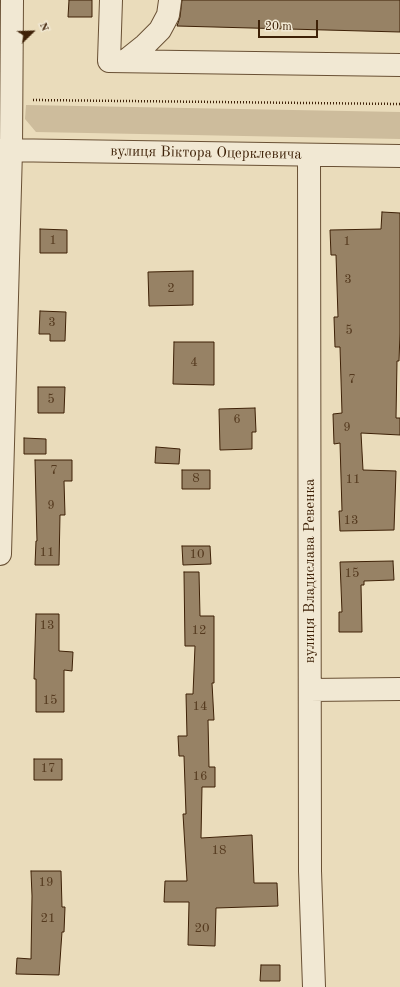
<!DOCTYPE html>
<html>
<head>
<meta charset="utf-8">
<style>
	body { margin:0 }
	#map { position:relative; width:400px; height:987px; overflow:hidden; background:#eadcbb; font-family:"Old Standard TT",serif }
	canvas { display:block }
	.north { position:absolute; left:12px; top:12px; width:40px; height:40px; -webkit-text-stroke:3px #f1e8d3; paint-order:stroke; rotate:67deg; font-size:11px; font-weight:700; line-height:16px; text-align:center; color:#3e2107 }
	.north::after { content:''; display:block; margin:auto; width:14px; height:18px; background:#3e2107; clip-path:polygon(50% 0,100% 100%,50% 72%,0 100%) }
	.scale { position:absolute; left:258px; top:20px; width:60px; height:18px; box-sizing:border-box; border:2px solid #3e2107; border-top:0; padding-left:5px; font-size:12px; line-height:14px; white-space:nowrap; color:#3e2107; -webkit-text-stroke:3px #f1e8d3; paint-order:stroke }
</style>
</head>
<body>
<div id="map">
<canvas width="400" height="987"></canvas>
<div class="north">N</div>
<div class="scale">20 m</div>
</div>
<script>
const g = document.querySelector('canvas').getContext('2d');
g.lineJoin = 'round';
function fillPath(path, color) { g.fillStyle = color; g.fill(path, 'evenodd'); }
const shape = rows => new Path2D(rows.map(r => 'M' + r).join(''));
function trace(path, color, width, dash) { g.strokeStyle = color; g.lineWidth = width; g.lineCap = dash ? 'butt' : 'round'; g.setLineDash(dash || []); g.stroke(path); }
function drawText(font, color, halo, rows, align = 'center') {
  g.font = font + ' "Old Standard TT",serif'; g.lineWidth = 3; g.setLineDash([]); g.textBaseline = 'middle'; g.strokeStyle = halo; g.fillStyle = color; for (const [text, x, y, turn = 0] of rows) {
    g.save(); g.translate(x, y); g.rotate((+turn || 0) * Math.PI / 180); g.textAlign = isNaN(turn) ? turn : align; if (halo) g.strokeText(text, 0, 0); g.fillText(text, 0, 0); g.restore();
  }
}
fillPath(shape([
	[26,105,400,112,400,139,36,132,25,119]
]), '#cdbc9c');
const building = shape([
	[69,0,92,0,92,17,68,17,69,0],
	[182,0,400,0,400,32,177,26,180,17,182,0],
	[382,212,400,213,400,333,399,361,397,361,396,418,400,418,400,435,361,433,363,470,396,471,394,530,340,531,339,511,342,511,340,443,334,444,333,414,342,413,340,347,335,347,334,317,338,317,336,255,331,255,330,230,381,229,382,212],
	[40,229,67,230,67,253,40,253,40,229],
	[193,271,193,305,149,306,148,272,193,271],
	[40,311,66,312,65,341,50,341,50,334,39,334,40,311],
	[174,342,214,342,214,385,173,384,174,342],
	[38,387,65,387,64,413,38,413,38,387],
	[255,408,256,432,252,432,252,449,220,450,219,409,255,408],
	[24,438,46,439,46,454,24,454,24,438],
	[156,447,180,449,179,464,155,463,156,447],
	[35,460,72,460,72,481,64,481,65,515,60,515,59,565,35,565,36,541,37,541,35,460],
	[182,470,210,470,210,489,182,489,182,470],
	[182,546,210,546,211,564,183,565,182,546],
	[393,561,394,580,364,581,364,585,361,585,362,632,339,632,339,612,342,612,340,562,393,561],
	[184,572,199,572,200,616,214,616,214,683,212,683,214,720,208,720,209,767,215,767,215,787,202,787,201,838,252,835,254,883,277,883,278,906,216,908,215,946,188,945,189,902,164,902,165,881,187,881,183,814,186,814,184,756,179,756,178,736,187,736,186,694,193,694,195,646,185,646,184,572],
	[36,614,59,614,59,651,73,652,72,671,64,670,64,712,36,712,36,679,34,679,36,614],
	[34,759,62,759,62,780,34,780,34,759],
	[31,871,61,871,62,907,65,907,64,932,62,932,59,975,16,974,17,958,31,959,32,896,31,871],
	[261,965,280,965,280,981,260,981,261,965]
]);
fillPath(building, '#978265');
trace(building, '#3e2107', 1);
const minor = shape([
	[111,0,109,61,400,65],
	[125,61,145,45,160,30,168,15,170,1],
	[0,150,400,156],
	[309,155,310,871,314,987],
	[0,554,11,150,12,0],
	[310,690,400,689]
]);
trace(minor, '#695034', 24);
trace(shape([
	[33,100,400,104]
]), '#3e2107', 2.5, [1, 2]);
trace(minor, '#f1e8d3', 22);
drawText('13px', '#54391e', null, [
	["1",53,241],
	["1",347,242],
	["3",348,280],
	["2",171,289],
	["3",52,323],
	["5",349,331],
	["4",194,363],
	["7",352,380],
	["5",51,400],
	["6",237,420],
	["9",347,428],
	["7",54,471],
	["8",196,479],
	["11",353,480],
	["9",51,506],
	["13",351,521],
	["11",47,553],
	["10",197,555],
	["15",352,574],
	["13",47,626],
	["12",199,631],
	["15",50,701],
	["14",200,707],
	["17",48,769],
	["16",200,777],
	["18",219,851],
	["19",46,883],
	["21",48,919],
	["20",202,929]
]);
drawText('15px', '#3e2107', '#f1e8d3', [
	["вулиця Віктора Оцерклевича",206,153,1],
	["вулиця Владислава Ревенка",310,571,-90]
]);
</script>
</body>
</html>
